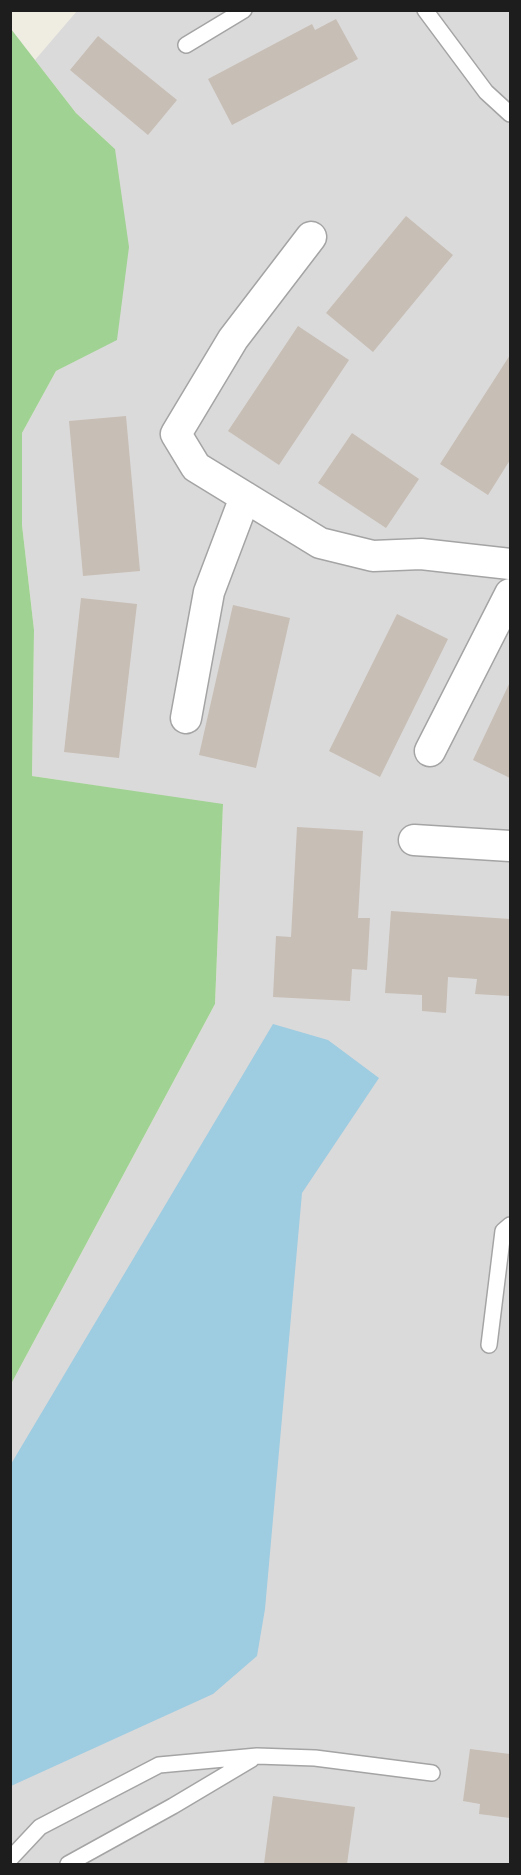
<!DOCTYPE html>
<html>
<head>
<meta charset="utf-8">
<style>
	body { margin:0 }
	#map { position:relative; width:521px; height:1875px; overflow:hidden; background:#efece2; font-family:"PT Sans",sans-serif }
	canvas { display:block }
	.frame { position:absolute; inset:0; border:12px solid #1d1d1d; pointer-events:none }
</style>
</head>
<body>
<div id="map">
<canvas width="521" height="1875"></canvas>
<div class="frame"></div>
</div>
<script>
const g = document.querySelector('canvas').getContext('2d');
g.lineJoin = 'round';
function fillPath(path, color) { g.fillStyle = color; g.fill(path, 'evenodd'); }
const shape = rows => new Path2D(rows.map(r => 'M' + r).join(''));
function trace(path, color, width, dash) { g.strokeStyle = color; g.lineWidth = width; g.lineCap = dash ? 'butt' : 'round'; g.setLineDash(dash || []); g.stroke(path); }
fillPath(shape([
	[77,11,510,11,510,1864,11,1864,11,1384,215,1004,223,805,32,776,34,630,22,525,22,433,56,371,117,339,115,149,76,113,35,60]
]), '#dbdada');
fillPath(shape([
	[11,29,76,113,115,149,129,247,117,340,56,371,22,433,22,525,34,630,32,776,223,804,215,1004,11,1384]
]), '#a0d293');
fillPath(shape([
	[273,1024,328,1040,379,1078,302,1193,265,1609,257,1656,213,1694,11,1786,11,1464]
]), '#9ecce1');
fillPath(shape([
	[336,19,358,59,232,125,208,79,312,24,315,30],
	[98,36,177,100,148,135,70,70],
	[406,216,453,255,373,352,326,313],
	[298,326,349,360,279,465,228,431],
	[510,355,510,460,488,495,440,464],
	[126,416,140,571,83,576,69,421],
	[352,433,419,479,386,528,318,483],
	[81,598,137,604,119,758,64,752],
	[233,605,290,618,256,768,199,755],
	[397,614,448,639,380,777,329,751],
	[510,682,510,778,473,760],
	[297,827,363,831,358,918,370,918,367,970,352,969,350,1001,273,997,276,936,291,937],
	[391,911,510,919,510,996,475,994,477,979,448,977,446,1013,422,1011,422,995,385,993],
	[470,1749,510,1754,510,1818,479,1814,480,1804,463,1801],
	[273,1796,355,1807,347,1864,264,1864]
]), '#c7beb5');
const lane = shape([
	[425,10,486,92,510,114],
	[186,45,244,10],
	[489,1345,503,1231,510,1225],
	[10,1859,40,1827,159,1765,257,1756,315,1758,432,1773],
	[68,1864,173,1806,252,1759]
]);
const street = shape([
	[311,237,233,339,176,434,196,467,320,543,373,556,421,554,510,564],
	[186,718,209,592,245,497],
	[430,751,510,594],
	[414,840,510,846]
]);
trace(lane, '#a4a4a4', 18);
trace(street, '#a4a4a4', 33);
trace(lane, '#fff', 15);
trace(street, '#fff', 30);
</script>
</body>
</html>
